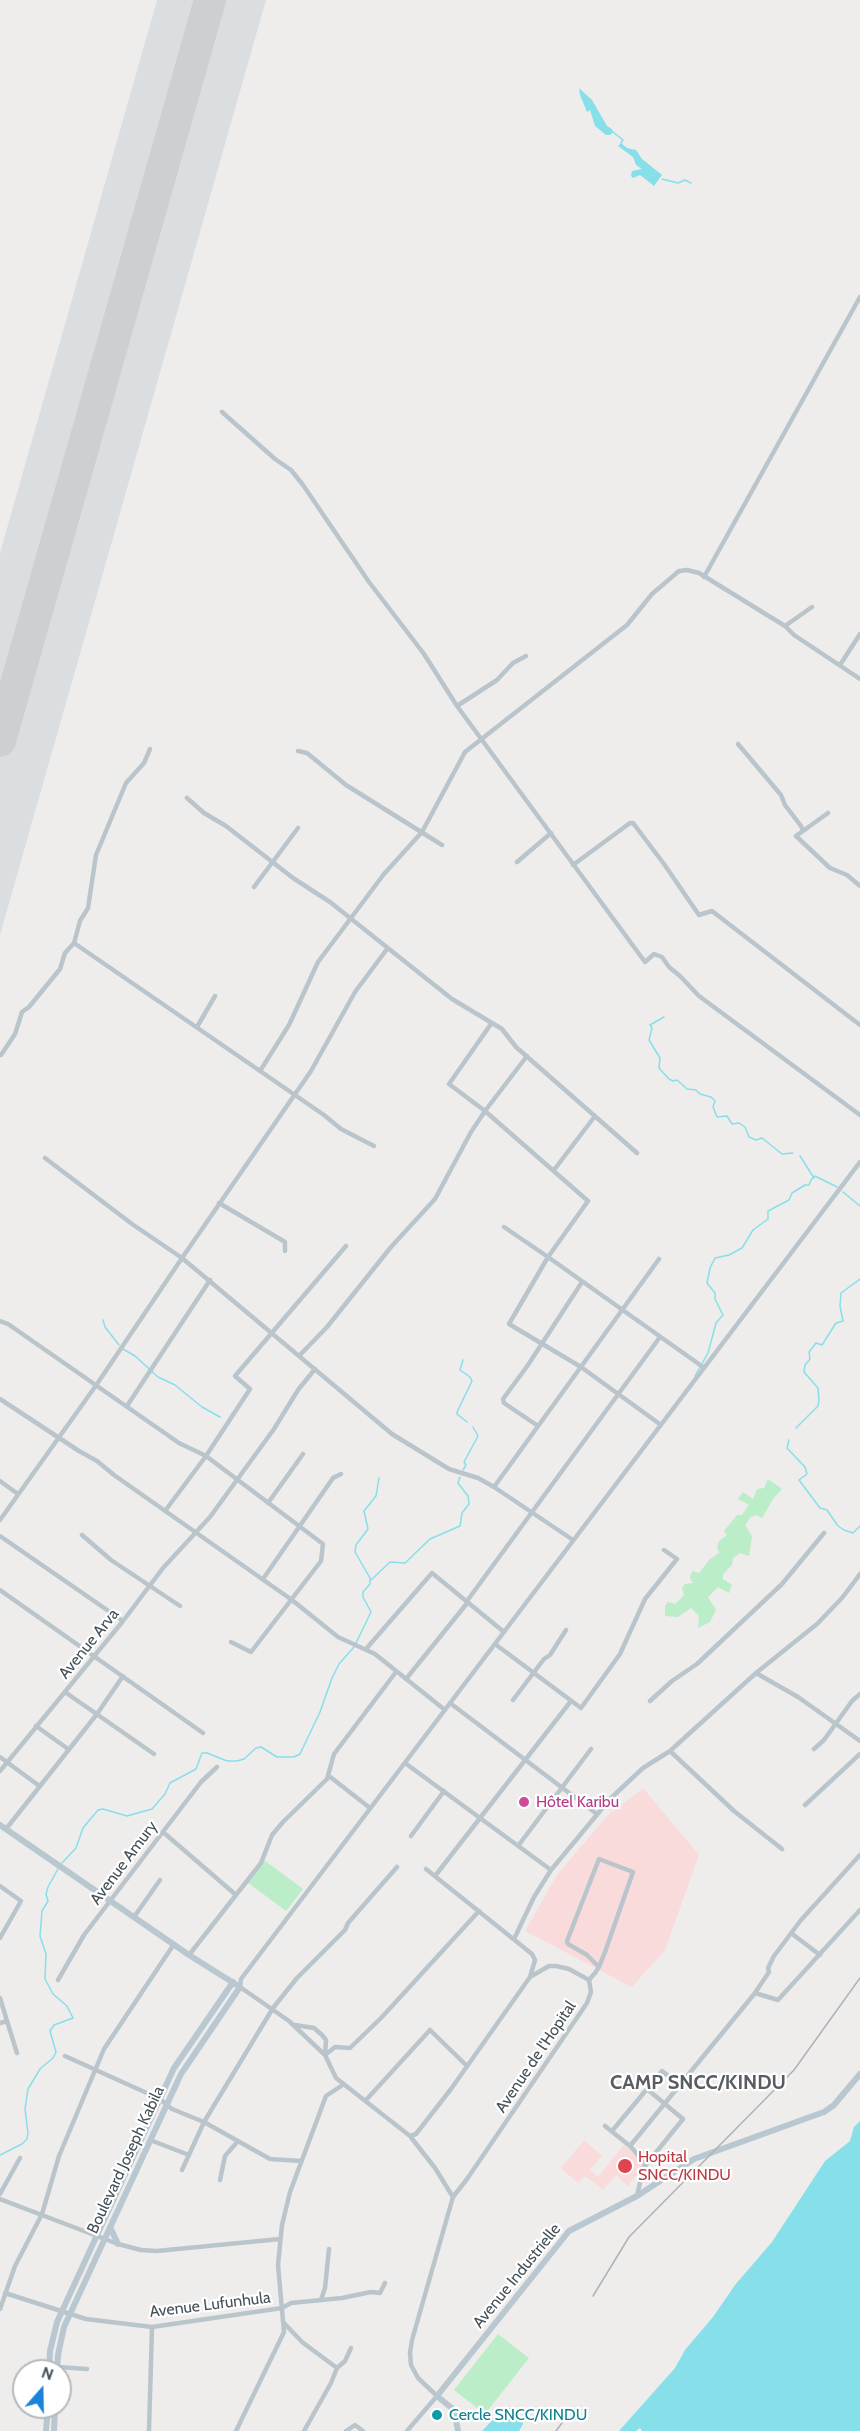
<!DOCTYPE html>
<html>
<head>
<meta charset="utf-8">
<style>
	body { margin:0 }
	#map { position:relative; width:860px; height:2431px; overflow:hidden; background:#efecec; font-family:Cabin,sans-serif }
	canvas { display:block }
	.north { position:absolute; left:12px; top:2359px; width:60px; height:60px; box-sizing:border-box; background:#fff; border:2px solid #b5b9bd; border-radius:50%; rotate:20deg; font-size:16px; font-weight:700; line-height:24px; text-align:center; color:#455159 }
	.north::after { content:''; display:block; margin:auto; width:21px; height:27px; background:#1c82d8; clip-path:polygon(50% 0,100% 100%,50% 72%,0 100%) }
</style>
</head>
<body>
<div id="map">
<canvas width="860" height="2431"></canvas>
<div class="north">N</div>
</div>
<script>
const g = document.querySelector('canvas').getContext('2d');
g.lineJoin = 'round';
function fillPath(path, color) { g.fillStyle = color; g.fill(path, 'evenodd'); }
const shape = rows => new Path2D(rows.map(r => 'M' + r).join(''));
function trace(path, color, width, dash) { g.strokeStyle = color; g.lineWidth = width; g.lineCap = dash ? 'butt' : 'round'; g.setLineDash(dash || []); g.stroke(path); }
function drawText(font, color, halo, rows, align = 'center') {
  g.font = font + ' Cabin,sans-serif'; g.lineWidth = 4.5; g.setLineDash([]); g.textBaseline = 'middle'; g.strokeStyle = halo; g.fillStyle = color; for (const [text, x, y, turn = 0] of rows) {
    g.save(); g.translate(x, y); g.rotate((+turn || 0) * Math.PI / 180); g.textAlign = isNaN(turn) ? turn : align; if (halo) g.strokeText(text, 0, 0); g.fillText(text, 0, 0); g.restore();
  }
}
fillPath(shape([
	[643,1788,699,1855,665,1950,632,1987,525,1931,557,1875,607,1816],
	[584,2140,602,2156,590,2170,598,2177,624,2145,645,2164,628,2186,616,2175,603,2190,585,2176,578,2183,561,2168]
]), '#fadbdc');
fillPath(shape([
	[157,0,266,0,0,935,0,553]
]), '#dbdee1');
fillPath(shape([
	[768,1479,782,1489,773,1499,762,1518,756,1515,751,1517,745,1525,752,1536,749,1556,740,1553,733,1558,732,1565,723,1574,723,1579,732,1585,729,1593,718,1587,708,1597,716,1610,710,1622,698,1628,699,1616,691,1608,678,1617,665,1616,665,1606,668,1602,675,1604,684,1595,682,1588,685,1584,693,1583,690,1578,692,1571,699,1573,710,1559,719,1553,717,1547,719,1541,727,1535,724,1531,737,1515,742,1515,749,1505,738,1499,743,1492,753,1499,757,1489,764,1488],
	[264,1860,303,1889,286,1911,247,1882],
	[498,2334,529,2358,485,2414,454,2390]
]), '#baedc8');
fillPath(shape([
	[579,88,592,100,607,126,612,129,613,132,610,135,606,135,595,126,590,110,587,112,580,95],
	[621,143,627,148,636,150,642,159,662,175,654,186,640,175,633,178,631,176,632,171,642,169,636,165,633,157,618,146],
	[860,2121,860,2431,642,2431,640,2428,636,2431,619,2431,675,2368,685,2350,713,2317,735,2285,772,2242,825,2161,850,2141,854,2127],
	[510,2408,523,2420,523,2424,519,2431,482,2431,503,2409]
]), '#87dfe9');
trace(shape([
	[613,132,623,140,621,143],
	[662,179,678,183,685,180,691,183],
	[664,1017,650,1025,652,1028,649,1040,660,1058,659,1068,669,1079,673,1081,677,1080,687,1089,696,1090,700,1094,711,1097,715,1101,713,1107,717,1117,727,1116,732,1124,739,1123,745,1127,749,1137,756,1140,762,1138,782,1154,793,1153],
	[800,1156,814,1178],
	[843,1192,860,1206],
	[103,1320,105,1327,119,1345],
	[123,1349,135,1356,158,1377,175,1385,202,1407,220,1417],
	[463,1360,460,1370,470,1377,472,1381,457,1412,457,1414,467,1422],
	[695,1376,708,1353,716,1323,723,1315,715,1299,715,1293,707,1283,710,1268,715,1258,729,1255,742,1248,753,1230,768,1219,768,1211,789,1200,792,1193,805,1185,809,1185,811,1180,815,1176,837,1187],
	[796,1428,818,1406,819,1400,818,1388,804,1372,805,1365,810,1359,809,1352,816,1343,822,1345,836,1323,843,1321,840,1306,841,1293,860,1279],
	[789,1440,787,1448,805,1467,807,1474,799,1480,820,1508,827,1510,838,1526,844,1530,853,1533,860,1526],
	[463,1470,466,1465,464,1462,478,1436,473,1427],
	[370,1581,390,1562,405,1563,430,1539,460,1526,462,1513,469,1504,468,1496,458,1483,460,1477],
	[356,1643,371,1612,363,1597,363,1592,370,1584,370,1578,355,1552,356,1545,368,1529,364,1511,376,1496,379,1478],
	[62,1863,76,1848,83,1828,98,1810,103,1809,127,1816,152,1809,165,1794,170,1783,196,1769,202,1753,207,1753,227,1761,237,1761,244,1759,256,1748,261,1747,277,1757,294,1757,300,1754,320,1712,332,1678,339,1664,354,1647],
	[0,2155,22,2144,27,2139,28,2133,25,2109,28,2089,40,2069,53,2058,56,2052,50,2031,54,2025,73,2018,67,2006,53,1994,45,1979,46,1954,40,1936,42,1911,48,1901,46,1894,48,1887,59,1867]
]), '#87dfe9', 1.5);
trace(shape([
	[0,741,210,0]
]), '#cecfd1', 32);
trace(shape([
	[222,412,275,459,291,470,303,485,369,582,424,654,457,706,645,962,654,954,662,957,669,967,680,976,699,996,860,1115],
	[704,577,860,297],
	[785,626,812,607],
	[840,665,860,634],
	[457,706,497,680,513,663,526,656],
	[738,744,781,795,785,805,801,826,803,831,796,836,830,868,847,875,860,886],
	[298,751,307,753,346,785,442,845],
	[187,798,204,813,226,826,293,878,330,902,452,999,502,1029,516,1047,637,1153],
	[803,831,828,813],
	[517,862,551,833],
	[573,865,630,823,633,823,664,864,699,915,712,911,860,1025],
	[254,887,298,828],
	[74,943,324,1115,341,1129,374,1146],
	[387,949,355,992,311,1071,182,1258,392,1434,449,1469,478,1478,494,1487,573,1540],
	[491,1024,449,1084,485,1111,527,1056],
	[197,1027,215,996],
	[1,1055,15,1034,22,1012,29,1007,60,969,65,953,74,943,80,921,88,908,96,855,126,783,144,763,150,749],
	[260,1071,289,1025,318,962,384,874,422,832,465,752,627,625,652,594,679,571,687,570,699,573,785,626,794,635,860,679],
	[554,1170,595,1116],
	[219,1203,285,1242,285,1251],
	[0,1321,8,1324,179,1443,206,1456,323,1544,321,1561,251,1652,231,1642],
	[299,1356,327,1327,391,1247,435,1199,471,1132,485,1111,588,1201,548,1257,504,1227],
	[0,1399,79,1451,97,1461,114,1475,292,1600,338,1637,375,1654,445,1710],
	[127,1406,210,1280],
	[661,1425,581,1367,509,1324,548,1257,703,1367],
	[538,1426,504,1403,503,1399,528,1365,582,1282],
	[0,1481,18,1494],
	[494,1487,659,1259],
	[268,1503,303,1454],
	[165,1511,206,1456,250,1389,235,1376,346,1246],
	[0,1520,97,1384,182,1258,132,1224,45,1158],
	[82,1535,111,1560,180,1606],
	[0,1536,123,1621],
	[263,1579,333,1478,341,1474],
	[0,1590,203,1733],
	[467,1601,660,1337],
	[495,1644,581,1708,620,1654,645,1599,677,1559,664,1550],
	[366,1649,432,1573,504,1632],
	[756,1673,798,1697,860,1741],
	[406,1679,468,1602],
	[65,1692,154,1754],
	[513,1700,544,1659,550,1655,566,1630],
	[650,1701,672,1681,697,1664,782,1584,824,1533],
	[450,1703,597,1814],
	[36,1726,68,1749],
	[814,1749,824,1740,852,1701,860,1694],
	[670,1751,734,1811,782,1849],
	[0,1757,38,1785],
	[405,1763,551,1870],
	[0,1771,123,1621,163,1568,210,1517,274,1429,298,1390,315,1369],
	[329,1776,370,1808],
	[805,1805,860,1754],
	[6,1829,97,1714,123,1676],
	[163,1832,236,1895],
	[411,1836,444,1791],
	[518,1846,591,1749],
	[435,1876,571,1701],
	[0,1886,21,1901,0,1938],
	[134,1917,160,1880],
	[791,1933,820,1955],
	[514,1939,534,1897,551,1870,610,1799,643,1768,670,1751,756,1673,817,1624,842,1598,860,1574],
	[189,1955,261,1863,272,1835,283,1822,327,1779,334,1754,396,1672],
	[58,1980,84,1935,201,1782,217,1767],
	[589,1980,595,1973,599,1967,605,1952,633,1872,599,1859,567,1941,568,1944,587,1955,599,1967],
	[755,1993,778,2000,860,1910],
	[0,1998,7,2021,0,2023],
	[7,2021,17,2053],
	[295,2025,314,2028,322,2035,326,2040,325,2055],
	[325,2055,335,2047,350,2048,382,2017,479,1911],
	[65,2056,160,2099,172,2109,204,2122,270,2159,301,2161],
	[366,2100,430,2030,467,2066],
	[605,2126,630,2146,645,2163,637,2195],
	[612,2131,662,2071,680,2085],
	[410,2136,416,2134,451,2089,530,1977,535,1960,532,1954,426,1869],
	[150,2140,189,2155],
	[630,2146,755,1993,769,1972,768,1968,774,1956,801,1920,860,1855],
	[645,2166,683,2119,647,2089],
	[182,2170,204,2122,273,2008,297,1978,345,1930,348,1923,397,1867],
	[220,2180,225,2156,238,2141],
	[0,2194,20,2158],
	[453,2197,467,2179,587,2003,591,1992,589,1980,569,1969,556,1966,549,1966,530,1977],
	[0,2199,118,2244,141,2250,157,2251,280,2239],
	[5,2293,86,2319,152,2327,282,2308,291,2303,342,2298,371,2292,380,2293,385,2283],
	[321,2300,325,2288,329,2249],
	[0,2309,15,2266,42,2214,59,2156,104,2049,174,1944],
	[283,2322,302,2342,337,2368,331,2383,304,2431],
	[58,2367,87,2369],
	[337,2368,345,2361,351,2348],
	[149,2431,152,2327],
	[236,2431,284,2332,278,2265,282,2225,290,2192,326,2096,344,2084],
	[346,2431,355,2425,363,2431],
	[407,2431,437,2396,418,2378,411,2365,410,2353,412,2340,453,2197,435,2168,410,2136,336,2078,325,2055,289,2021,240,1987,241,1979,860,1162]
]), '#bac5cb', 4.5);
trace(shape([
	[0,1825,189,1955,240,1987,181,2074,64,2327,58,2355,57,2371],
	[110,2227,118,2244],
	[49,2371,50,2351,57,2322,174,2068,233,1982],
	[46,2431,48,2407],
	[54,2431,55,2407],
	[458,2431,454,2410,437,2396,569,2231,637,2196,694,2159,824,2112,834,2105,860,2074]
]), '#b9c7d0', 6);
trace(shape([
	[593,2296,629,2237,794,2070,860,1978],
	[556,2431,562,2423]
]), '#aeb2b6', 1.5);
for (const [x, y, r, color] of [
	[524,1802,6,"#d1479c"],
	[625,2166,8,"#e0444e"],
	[437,2415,6,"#0f9aa8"]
]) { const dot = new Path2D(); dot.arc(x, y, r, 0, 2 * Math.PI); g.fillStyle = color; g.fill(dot); trace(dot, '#fff', 2); }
drawText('16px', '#455159', '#fff', [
	["Avenue Arva",89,1644,-51],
	["Avenue Amury",124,1863,-53],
	["Avenue de l'Hopital",536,2057,-56],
	["Boulevard Joseph Kabila",126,2160,-65],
	["Avenue Industrielle",517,2276,-51],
	["Avenue Lufunhula",210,2305,-7]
]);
drawText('16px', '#b23c85', '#fff', [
	["Hôtel Karibu",536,1802]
], 'left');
drawText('16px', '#be3a42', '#fff', [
	["Hopital",638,2157],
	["SNCC/KINDU",638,2175]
], 'left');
drawText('16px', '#0d838f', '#fff', [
	["Cercle SNCC/KINDU",449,2415]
], 'left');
drawText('bold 20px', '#595d61', '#fff', [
	["CAMP SNCC/KINDU",698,2083]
]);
</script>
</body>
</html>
